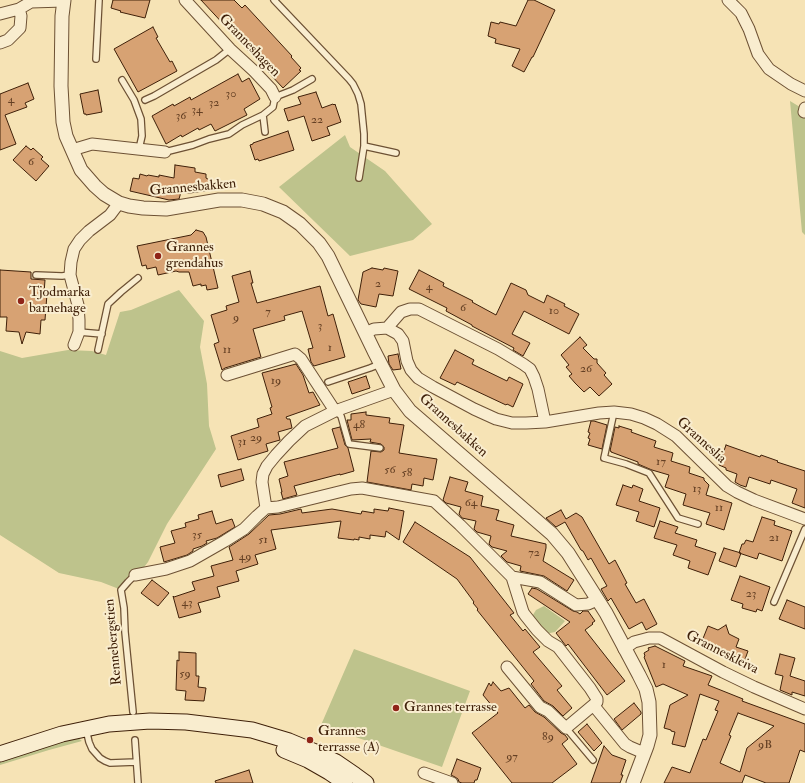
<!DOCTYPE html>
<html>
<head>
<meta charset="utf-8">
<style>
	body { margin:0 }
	canvas { display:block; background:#f6e3b5 }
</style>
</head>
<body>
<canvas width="805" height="783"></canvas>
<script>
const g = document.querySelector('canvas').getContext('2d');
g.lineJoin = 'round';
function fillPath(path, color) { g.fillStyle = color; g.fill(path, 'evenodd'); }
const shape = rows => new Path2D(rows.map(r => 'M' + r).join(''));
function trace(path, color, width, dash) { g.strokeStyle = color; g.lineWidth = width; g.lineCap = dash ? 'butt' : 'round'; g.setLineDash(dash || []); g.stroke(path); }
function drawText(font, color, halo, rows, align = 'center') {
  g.font = font + ' "IM FELL Double Pica",serif'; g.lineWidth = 4; g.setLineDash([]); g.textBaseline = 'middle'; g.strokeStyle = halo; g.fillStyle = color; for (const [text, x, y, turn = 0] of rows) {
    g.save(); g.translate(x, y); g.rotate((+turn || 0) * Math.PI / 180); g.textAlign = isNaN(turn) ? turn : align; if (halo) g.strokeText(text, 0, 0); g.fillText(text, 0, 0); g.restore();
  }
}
fillPath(shape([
	[790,101,805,110,805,235,802,232],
	[345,135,350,147,385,171,432,224,413,240,350,256,279,187],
	[179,290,204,321,200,347,207,384,209,426,216,449,167,524,148,562,141,571,119,589,101,582,59,573,0,535,0,351,22,358,68,350,92,351,106,355,120,312,131,310],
	[544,606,565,621,555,632,545,634,531,618,536,610],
	[354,649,470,691,442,767,321,725],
	[78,738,82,741,49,750,0,765,0,760,63,742]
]), '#bec38c');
const building = shape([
	[113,0,150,0,145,18,120,12,121,11,111,8,113,0],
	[201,0,234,0,242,8,245,5,292,56,291,57,301,68,299,70,301,71,283,88,201,0],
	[528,0,534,0,555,10,533,57,532,57,524,72,512,66,520,49,495,43,496,39,488,36,491,22,499,24,500,22,516,26,528,0],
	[153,27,158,37,156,38,170,62,172,61,177,71,138,92,114,49,153,27],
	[238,74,242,82,249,78,260,99,244,109,247,115,215,131,211,124,199,130,198,128,182,137,181,135,166,144,152,116,173,104,174,106,190,97,191,100,238,74],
	[28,83,34,99,25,103,27,107,5,115,16,144,0,150,0,94,28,83],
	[98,90,102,112,86,115,86,114,84,114,80,94,98,90],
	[316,92,322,108,333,104,334,105,335,104,341,122,327,127,330,135,312,141,304,116,288,121,284,109,301,104,298,97,316,92],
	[288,131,294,150,259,161,258,159,255,160,250,145,253,144,253,143,288,131],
	[26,146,31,150,33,148,43,157,41,159,49,166,36,181,13,160,26,146],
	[175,165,195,168,195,172,206,174,206,178,211,181,210,190,190,193,181,192,179,199,169,200,130,191,133,178,139,179,140,174,147,176,148,175,159,177,159,175,174,178,175,165],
	[196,230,203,232,206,237,218,288,207,290,206,285,201,286,201,284,193,286,189,272,179,272,176,271,158,275,156,267,147,269,146,265,142,266,137,246,191,235,196,230],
	[372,268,383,270,384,268,398,271,393,296,379,294,376,307,361,304,358,300,363,272,372,268],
	[0,270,31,272,31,279,45,280,44,293,47,294,45,320,41,320,40,334,26,332,22,344,19,332,6,331,7,317,0,317,0,270],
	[419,270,444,283,443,286,473,301,472,302,496,315,511,283,526,290,528,295,544,303,547,295,565,304,564,306,579,314,569,334,524,311,512,334,530,343,523,356,513,350,514,348,472,326,472,325,446,311,447,308,409,289,419,270],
	[250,271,253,283,251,283,257,303,320,286,328,316,333,314,345,357,314,366,311,362,308,349,313,348,302,311,284,316,285,320,253,329,261,357,225,368,222,370,214,344,219,342,211,315,227,310,226,306,239,302,232,276,250,271],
	[580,337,587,345,583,348,594,359,597,359,597,363,606,373,604,375,612,384,599,396,590,387,584,392,575,383,569,376,572,374,566,367,569,365,561,355,580,337],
	[455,350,474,360,472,364,507,381,509,377,523,384,513,407,507,404,506,405,457,382,455,385,440,378,455,350],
	[398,354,401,369,393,370,389,364,388,356,398,354],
	[296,364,303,375,309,393,313,392,320,405,286,417,287,419,290,419,292,428,278,432,280,440,266,444,268,451,238,460,231,436,259,427,257,419,272,414,270,408,272,407,262,373,296,364],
	[366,376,370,388,352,394,348,382,366,376],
	[366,412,366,415,390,418,389,423,404,425,399,453,437,459,433,480,424,478,423,486,412,484,411,490,367,482,371,451,381,452,384,450,384,447,381,444,370,442,371,439,352,440,347,420,351,420,351,414,366,412],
	[591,421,594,421,607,425,602,449,588,445,590,439,588,438,590,433,588,432,591,421],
	[619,426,632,430,631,432,656,441,654,447,673,453,671,461,690,467,689,473,704,478,704,480,709,485,706,495,732,503,724,530,706,524,710,513,683,505,686,494,665,487,669,475,652,470,638,464,638,462,611,452,611,451,610,451,615,427,619,428,619,426],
	[340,427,345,445,348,448,354,471,340,475,340,474,294,486,297,495,283,499,281,492,282,492,279,479,288,476,284,462,338,448,332,429,340,427],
	[726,445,760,457,761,455,778,461,777,462,805,471,805,508,792,503,797,489,771,480,770,484,749,477,746,487,740,485,735,482,737,474,726,470,726,468,719,465,726,445],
	[241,469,244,480,221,487,218,475,241,469],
	[450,477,468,482,465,491,483,496,481,506,499,510,496,520,514,525,511,536,546,544,546,548,543,561,574,580,567,591,544,576,520,571,521,566,507,562,501,556,507,551,492,547,489,544,491,536,477,532,474,529,476,521,462,518,459,514,461,507,446,503,443,500,450,477],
	[623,485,632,488,633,485,643,489,639,501,660,508,654,527,636,521,639,512,616,505,623,485],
	[389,508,404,511,399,540,386,531,385,537,370,535,370,539,359,537,359,540,354,539,354,540,338,538,341,521,271,530,276,549,255,555,258,564,236,571,239,581,217,587,220,597,198,603,201,612,179,618,173,596,174,597,195,590,192,582,214,576,211,566,233,560,229,547,249,534,269,515,280,514,301,509,302,513,332,509,361,514,362,511,374,513,374,509,388,511,389,508],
	[561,510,566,519,576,513,582,517,609,564,615,560,627,583,625,584,636,603,644,599,657,624,646,630,642,622,629,629,611,598,608,601,601,589,607,586,591,558,588,560,583,551,581,550,565,522,556,527,546,518,561,510],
	[212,511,216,524,232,519,235,527,217,538,206,541,207,543,202,546,193,549,193,551,187,555,164,562,160,547,175,543,171,531,186,527,185,523,199,519,198,515,212,511],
	[762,517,775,521,774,525,792,531,782,561,759,553,757,559,739,553,742,544,744,544,746,540,753,542,762,517],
	[660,521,678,527,675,533,697,540,695,546,716,553,708,575,688,568,690,561,673,555,677,545,654,538,660,521],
	[415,522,470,557,514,613,510,615,523,631,525,629,540,647,533,652,562,686,557,690,572,708,563,716,553,706,544,701,531,684,534,681,477,610,478,609,473,603,474,602,457,579,403,542,415,522],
	[724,548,741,553,736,567,719,561,724,548],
	[740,576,770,587,762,611,757,609,756,612,742,608,743,604,731,600,740,576],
	[152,580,169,593,158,606,141,593,152,580],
	[532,588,537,589,573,611,577,612,580,614,583,611,588,611,595,621,592,623,593,624,585,630,625,681,607,695,568,644,566,646,556,633,570,622,528,594,532,588],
	[787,600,805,607,805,629,779,619,787,600],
	[726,625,729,634,739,639,736,647,748,651,744,662,721,653,719,650,710,650,709,644,702,641,708,626,718,630,726,625],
	[655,646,685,661,683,666,712,676,708,685,743,699,742,701,805,724,805,752,800,750,789,783,766,783,745,775,742,783,664,783,672,767,690,773,703,739,706,740,718,711,715,710,719,701,700,694,685,747,672,744,675,732,671,731,671,730,664,728,670,705,688,695,663,684,656,687,644,657,645,656,644,653,649,650,648,648,655,646],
	[738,713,774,726,747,748,740,772,720,763,731,736,729,735,738,713],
	[179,652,196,653,196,676,199,676,198,687,206,688,204,701,185,700,186,691,176,690,177,660,179,661,179,652],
	[780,654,795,658,790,676,805,681,805,696,792,692,792,695,780,690,783,676,775,674,780,654],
	[493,682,501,691,509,688,525,708,529,705,535,712,544,717,561,733,565,735,568,739,562,744,577,764,552,783,512,783,472,733,498,713,483,695,489,683,491,686,493,682],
	[634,703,641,712,641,714,622,730,614,719,634,703],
	[587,724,602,743,594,751,578,732,587,724],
	[604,746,612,755,626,760,621,775,623,775,620,783,591,783,604,746],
	[457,759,481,768,477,780,475,780,474,783,462,783,459,782,458,779,455,777,451,775,457,759],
	[249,770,253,783,216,783,215,781,249,770]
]);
fillPath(building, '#d7a273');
trace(building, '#3f2009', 1);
const service = shape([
	[274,0,349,79,353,84,358,94,361,104,364,134,364,146,359,178],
	[96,59,99,0],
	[122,80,134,100,141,119,142,136,139,149],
	[145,100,154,96,216,60,230,49],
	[265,132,263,115,273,107,275,97,293,90,312,79],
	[364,146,396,153],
	[165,152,193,145,209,139,229,134,242,125,263,115],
	[36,275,62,276,70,275],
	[79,332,102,334],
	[98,350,108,304,121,292,138,278],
	[328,382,370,368,380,364],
	[335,411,341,416,349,444,380,448],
	[614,412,604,458,626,464,649,473,678,518,698,524],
	[774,602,805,529],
	[133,712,125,632,124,608,121,590,128,582,135,575],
	[566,728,593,760],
	[86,729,89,742,92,749,100,758,105,761,110,763,136,762],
	[135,740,138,783]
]);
const minor = shape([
	[185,0,230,49,254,71,271,89,275,97],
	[728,0,741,13,749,29,758,54,769,69,791,84,805,91],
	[0,14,19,9,31,2,64,1],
	[0,43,8,40,20,28,21,16,19,9],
	[804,112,805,108],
	[72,150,92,144,165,152],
	[387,328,398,334,403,341,407,361,411,370,418,378,433,387,474,409,496,419,512,423,526,423,545,422],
	[365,333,374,329,387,328,401,312,410,309,419,309,498,349,523,364,530,369,534,377,538,389,545,422,599,413,614,412,631,414,644,418,657,424,676,436,727,486,737,492,754,500,805,519],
	[74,345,79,332,79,320,78,305,70,275,71,262,74,249,80,240,89,231,110,215,119,203],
	[227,375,295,354,301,359,335,411],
	[266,508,262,482,263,474,267,466,276,455,289,441,305,426,335,411,394,390],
	[135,575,166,569,190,561,225,541,244,529,257,516,266,508,278,507,351,489,362,488,434,501,460,525,512,577,523,612,525,615,537,630,548,641,558,647,590,688,597,699,597,702,566,728,548,711,540,707,507,667],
	[512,577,540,582,576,605,588,604,597,600],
	[624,649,634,642,649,638,660,638,723,672,754,687,805,709],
	[594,706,625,744,630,747,644,753],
	[424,773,452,783]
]);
const tertiary = shape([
	[64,0,62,16,61,86,63,122,66,136,81,170,95,186,104,194,119,203,129,206,143,208,166,209,219,200,242,200,263,204,283,212,300,224,319,243,328,256,374,351,394,390,410,411,552,534,568,553,606,613,639,675,646,689,649,702,650,735,647,746,633,783]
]);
const secondary = shape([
	[284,750,308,760,329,772,345,783],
	[0,754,62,734,109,724,150,721,186,722,252,730,289,741,313,751,336,762,355,775,366,783]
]);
trace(service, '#6d5134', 8);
trace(minor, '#6d5134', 13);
trace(tertiary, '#6d5134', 15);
trace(secondary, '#3f2009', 17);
trace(service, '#f9edcf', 5.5);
trace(minor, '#f9edcf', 11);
trace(tertiary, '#f9edcf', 13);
trace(secondary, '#f9edcf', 15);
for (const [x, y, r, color] of [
	[158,256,4,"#8f2418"],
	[21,301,4,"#8f2418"],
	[396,708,4,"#8f2418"],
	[310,740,4,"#8f2418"]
]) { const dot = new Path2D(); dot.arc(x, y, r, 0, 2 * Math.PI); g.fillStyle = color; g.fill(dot); trace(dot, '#f9edcf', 1.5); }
drawText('12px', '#654024', null, [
	["30",231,94],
	["4",11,100],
	["32",214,103],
	["34",197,110],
	["36",181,116],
	["22",317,120],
	["6",31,162],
	["2",378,284],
	["4",429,287],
	["6",463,308],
	["10",554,311],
	["7",268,312],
	["9",236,318],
	["3",320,326],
	["1",330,348],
	["11",227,350],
	["26",586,369],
	["19",276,381],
	["48",359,425],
	["29",256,438],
	["31",242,442],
	["17",661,462],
	["56",390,470],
	["58",407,473],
	["13",697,489],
	["64",471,503],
	["11",719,508],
	["35",197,535],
	["21",774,538],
	["51",263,540],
	["72",534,553],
	["49",245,557],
	["23",751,594],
	["43",187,603],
	["1",664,665],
	["59",185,674],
	["89",548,737],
	["9B",765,745],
	["97",512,757]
]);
drawText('14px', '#3f2009', '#f9edcf', [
	["Granneshagen",249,46,46],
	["Grannesbakken",193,188,-5],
	["Grannesbakken",453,426,42],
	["Granneslia",701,441,42],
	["Rennebergstien",114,642,-95],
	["Granneskleiva",722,653,27]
]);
drawText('14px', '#3f2009', '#f9edcf', [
	["Grannes",166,248],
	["grendahus",166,264],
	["Tjodmarka",29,293],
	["barnehage",29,309],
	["Grannes terrasse",404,708],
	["Grannes",318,732],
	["terrasse (A)",318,748]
], 'left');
</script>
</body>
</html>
